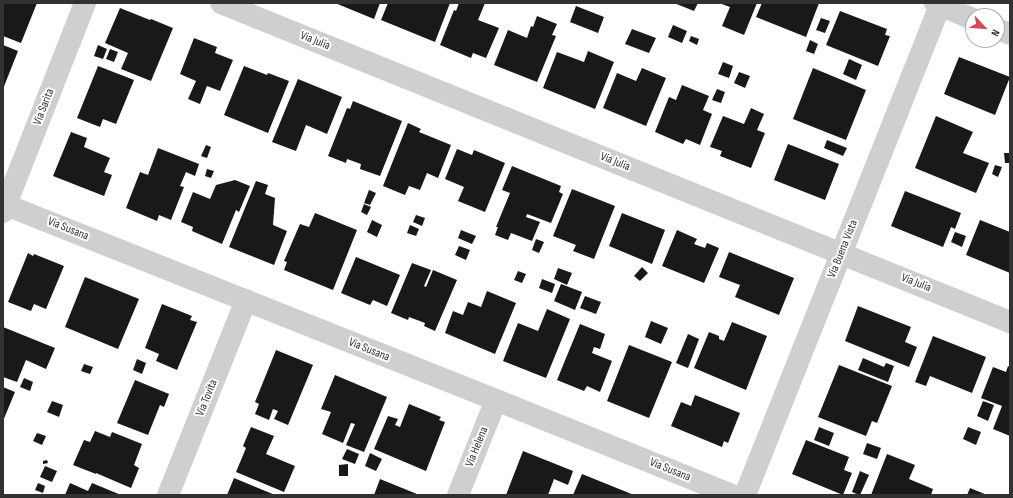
<!DOCTYPE html>
<html>
<head>
<meta charset="utf-8">
<style>
	body { margin:0 }
	#map { position:relative; width:1013px; height:498px; overflow:hidden; background:#fff; font-family:"Sofia Sans Condensed",sans-serif }
	canvas { display:block }
	.frame { position:absolute; inset:0; border:4px solid #323232; pointer-events:none }
	.north { position:absolute; left:965px; top:8px; width:40px; height:40px; box-sizing:border-box; background:#fff; border:1px solid #adadad; border-radius:50%; rotate:116deg; font-size:11px; font-weight:700; line-height:16px; text-align:center; color:#323232 }
	.north::after { content:''; display:block; margin:auto; width:14px; height:18px; background:#d64758; clip-path:polygon(50% 0,100% 100%,50% 72%,0 100%) }
</style>
</head>
<body>
<div id="map">
<canvas width="1013" height="498"></canvas>
<div class="frame"></div>
<div class="north">N</div>
</div>
<script>
const g = document.querySelector('canvas').getContext('2d');
g.lineJoin = 'round';
function fillPath(path, color) { g.fillStyle = color; g.fill(path, 'evenodd'); }
const shape = rows => new Path2D(rows.map(r => 'M' + r).join(''));
function trace(path, color, width, dash) { g.strokeStyle = color; g.lineWidth = width; g.lineCap = dash ? 'butt' : 'round'; g.setLineDash(dash || []); g.stroke(path); }
function drawText(font, color, halo, rows, align = 'center') {
  g.font = font + ' "Sofia Sans Condensed",sans-serif'; g.lineWidth = 4; g.setLineDash([]); g.textBaseline = 'middle'; g.strokeStyle = halo; g.fillStyle = color; for (const [text, x, y, turn = 0] of rows) {
    g.save(); g.translate(x, y); g.rotate((+turn || 0) * Math.PI / 180); g.textAlign = isNaN(turn) ? turn : align; if (halo) g.strokeText(text, 0, 0); g.fillText(text, 0, 0); g.restore();
  }
}
fillPath(shape([
	[3,3,37,3,21,43,3,36],
	[335,3,380,3,374,19],
	[388,3,450,3,435,42,381,20],
	[459,3,485,3,478,20,499,28,486,58,473,53,471,58,440,45,454,10,456,11],
	[674,3,698,3,694,11],
	[719,3,757,3,744,35,722,26,730,7],
	[762,3,819,3,806,37,756,17],
	[576,6,604,17,598,33,570,22],
	[120,8,150,20,151,19,173,28,151,81,121,69,128,53,105,43],
	[840,11,887,29,885,35,890,36,878,66,826,45],
	[537,16,557,24,552,35,556,36,537,82,494,65,508,30,527,38,531,26,533,27],
	[821,18,830,21,825,33,816,30],
	[673,25,687,31,682,43,668,37],
	[632,29,656,38,649,53,625,44],
	[691,36,699,39,697,45,689,41],
	[194,38,217,47,215,53,233,60,220,91,207,86,200,104,188,99,196,81,180,74],
	[810,40,818,44,814,54,806,51],
	[3,45,18,51,3,89],
	[98,45,107,49,103,59,94,56],
	[110,49,118,52,114,62,106,59],
	[588,51,614,62,595,109,543,88,557,52,584,62],
	[959,57,1010,77,995,115,944,94],
	[849,59,862,65,856,80,843,74],
	[723,62,733,66,729,78,718,74],
	[98,66,134,80,116,124,103,119,100,127,77,118],
	[244,66,267,75,268,73,289,81,268,133,224,115],
	[642,68,666,78,646,126,603,108,617,73,636,81],
	[813,68,866,90,846,140,793,119],
	[739,72,750,76,745,88,734,83],
	[298,79,342,97,327,134,306,125,296,151,272,142],
	[682,85,709,96,703,110,712,114,700,145,686,139,683,144,655,132,669,97,676,100],
	[717,89,725,92,721,103,712,100],
	[353,101,402,121,380,176,360,169,361,164,347,159,346,163,328,156,347,108,350,109],
	[751,108,764,114,757,130,765,133,751,168,720,156,722,151,710,147,723,116,744,124],
	[936,116,973,132,963,153,989,163,976,193,915,168],
	[408,123,421,129,419,132,451,145,438,178,427,173,420,190,409,186,405,195,383,186],
	[71,132,87,138,84,147,110,158,104,172,112,175,104,196,53,176],
	[827,140,847,148,843,156,824,148],
	[788,144,839,164,825,200,774,180],
	[206,145,211,147,207,158,201,156],
	[158,148,199,164,195,176,186,172,180,186,184,187,171,220,159,215,157,221,126,208,140,172,148,175],
	[457,149,472,155,474,150,505,163,485,212,458,201,464,187,445,179],
	[1004,153,1010,153,1010,163,1005,163],
	[995,165,1002,167,998,177,992,174],
	[512,166,561,186,559,192,563,194,551,223,527,214,526,217,540,222,532,241,511,233,508,240,495,235,498,227,496,227,510,193,502,190],
	[207,169,214,171,211,178,205,176],
	[235,180,250,186,239,212,236,210,222,244,192,231,193,227,181,222,193,192,210,199,216,185],
	[256,181,268,185,265,194,275,198,273,225,287,231,274,265,229,247],
	[572,189,615,206,594,259,573,251,576,245,553,236],
	[369,190,376,193,370,205,364,203],
	[905,191,961,213,955,229,951,227,943,247,891,226],
	[364,204,371,207,367,215,361,212],
	[315,213,357,230,333,290,284,270,287,262,284,261,300,224,309,227],
	[622,213,665,230,652,264,609,246],
	[416,215,425,218,422,226,413,222],
	[372,220,382,225,377,237,367,232],
	[980,220,1010,232,1010,273,966,255],
	[410,225,419,229,416,236,407,233],
	[461,230,476,236,472,244,458,238],
	[677,230,697,239,694,244,705,248,707,243,719,248,704,283,662,266],
	[955,232,966,236,962,247,951,242],
	[536,239,544,242,539,253,532,250],
	[459,246,470,250,466,260,455,255],
	[729,252,794,278,779,315,735,297,740,285,719,277],
	[28,253,33,256,34,254,64,266,46,309,34,304,31,311,8,302],
	[356,257,400,275,387,306,373,300,370,305,341,293],
	[412,263,431,270,424,286,426,287,433,270,457,280,435,331,424,326,425,323,409,317,408,320,391,313],
	[642,267,648,273,640,281,634,276],
	[558,268,572,273,567,285,554,279],
	[518,271,526,274,522,283,514,280],
	[85,277,139,299,118,349,65,327],
	[542,279,555,284,552,293,539,288],
	[561,284,582,292,575,310,554,301],
	[487,291,516,303,495,354,445,333,453,311,463,315,468,302,481,307],
	[585,296,601,302,596,314,580,308],
	[162,304,192,316,190,320,197,322,177,370,156,361,159,354,145,348],
	[858,306,911,327,905,342,917,347,909,367,845,341],
	[547,309,570,319,546,378,503,361,518,323,538,331],
	[651,321,668,328,661,344,645,337],
	[732,322,767,336,746,390,694,368,709,332,719,336,719,339,724,341],
	[580,324,605,334,600,349,594,347,592,353,612,361,600,392,587,386,584,391,557,380],
	[3,327,55,348,46,369,26,360,17,382,3,377],
	[688,334,699,339,688,368,676,363],
	[933,336,986,357,972,393,930,376,926,386,915,382],
	[629,345,672,362,649,418,607,401],
	[276,350,313,365,288,425,274,419,278,411,273,409,269,420,255,414,259,404,255,402],
	[863,358,884,367,886,363,894,366,888,382,858,370],
	[137,359,146,363,142,374,133,370],
	[84,364,93,367,90,374,81,371],
	[839,365,892,386,877,423,872,421,866,436,818,417],
	[1008,366,1010,367,1010,436,993,429,1002,406,981,398,993,367,1006,372],
	[335,375,387,397,364,452,346,445,355,424,351,423,343,443,322,434,331,412,321,409],
	[24,378,33,382,30,391,20,387],
	[135,380,169,394,164,407,160,405,148,435,117,423],
	[3,387,15,392,3,421],
	[695,395,740,413,728,443,724,441,722,447,671,426,681,402,691,406],
	[52,401,63,405,59,417,47,412],
	[983,401,994,405,988,421,977,416],
	[409,404,441,417,439,420,445,422,426,471,374,449,388,416,398,419,395,425,400,427],
	[251,427,274,436,266,454,295,466,284,492,236,472,246,448,243,446],
	[819,427,834,433,829,446,814,440],
	[968,427,981,432,976,445,963,439],
	[95,431,110,437,112,432,142,444,134,465,139,468,131,488,96,473,96,474,73,465,84,440,90,442],
	[37,433,46,436,42,445,33,441],
	[806,440,849,457,844,470,852,473,843,495,792,474],
	[867,443,881,448,877,459,863,454],
	[347,449,359,454,355,464,342,459],
	[523,451,573,471,568,485,554,479,548,495,506,495],
	[370,453,382,459,376,471,365,466],
	[887,454,915,465,909,479,933,489,931,495,871,495],
	[47,460,48,463,43,464,43,461],
	[348,464,348,476,339,476,339,465],
	[45,466,57,471,52,482,40,477],
	[860,471,869,475,860,495,859,495,852,492],
	[582,474,634,495,573,495],
	[234,478,275,495,227,495],
	[380,479,417,494,417,495,374,495],
	[38,483,45,486,43,493,35,490],
	[70,483,88,491,92,483,121,495,65,495],
	[970,488,987,495,967,495]
]), '#191919');
trace(shape([
	[221,3,1010,322],
	[935,3,973,19],
	[997,29,1010,34],
	[6,205,496,400,732,495],
	[3,212,85,3],
	[168,495,246,300],
	[458,495,496,400],
	[745,495,941,3]
]), '#cfcfcf', 22);
drawText('12px', '#323232', '#fff', [
	["Via Julia",315,41,22],
	["Via Sarita",44,107,-69],
	["Via Julia",615,162,22],
	["Via Susana",68,229,22],
	["Via Buena Vista",843,249,-68],
	["Via Julia",916,283,22],
	["Via Susana",369,350,22],
	["Via Tovita",207,398,-68],
	["Via Helena",477,447,-68],
	["Via Susana",670,470,22]
]);
</script>
</body>
</html>
